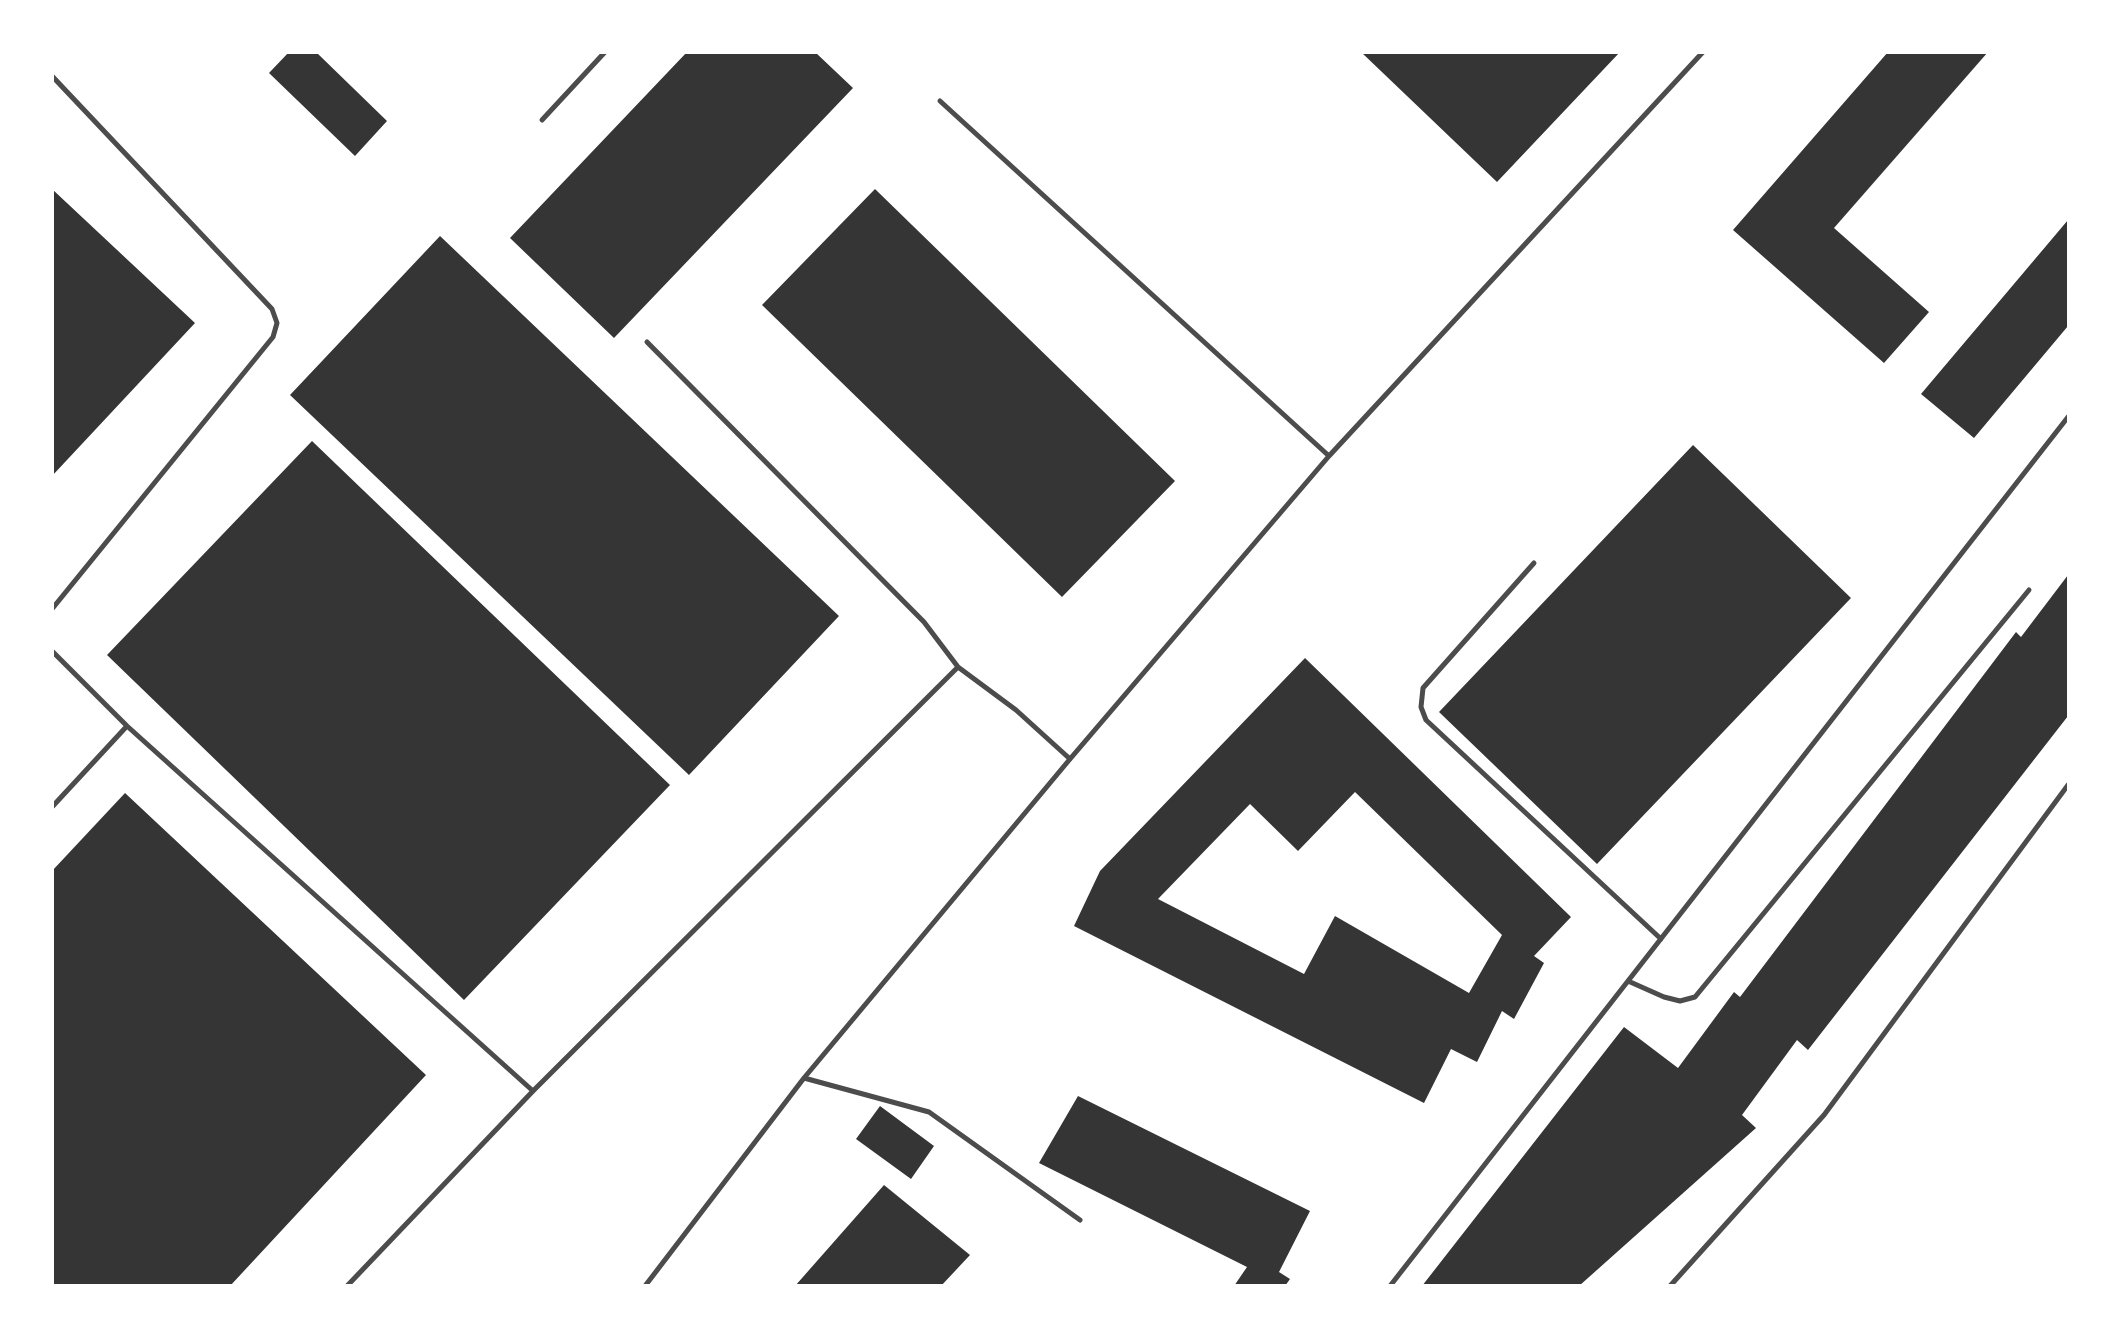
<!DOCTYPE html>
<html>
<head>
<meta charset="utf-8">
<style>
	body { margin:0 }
	#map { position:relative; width:2121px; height:1338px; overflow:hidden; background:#fff; font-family:"Exo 2",sans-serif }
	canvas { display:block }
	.frame { position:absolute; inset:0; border:54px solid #fff; pointer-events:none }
</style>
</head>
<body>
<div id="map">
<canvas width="2121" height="1338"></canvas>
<div class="frame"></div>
</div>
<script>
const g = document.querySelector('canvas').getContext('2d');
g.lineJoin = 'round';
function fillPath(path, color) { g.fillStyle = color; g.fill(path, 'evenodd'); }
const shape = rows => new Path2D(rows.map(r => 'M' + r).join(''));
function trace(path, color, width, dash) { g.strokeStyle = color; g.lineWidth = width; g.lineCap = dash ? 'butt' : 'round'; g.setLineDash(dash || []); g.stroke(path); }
fillPath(shape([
	[289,52,316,52,387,121,355,156,269,73],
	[687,52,815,52,853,88,614,338,510,238],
	[1361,52,1620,52,1497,182],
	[1888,52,1988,52,1834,228,1929,312,1884,363,1733,230],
	[52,189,195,323,52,476],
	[875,189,1175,481,1062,597,762,305],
	[2068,220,2068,326,1974,438,1921,394],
	[440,236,839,616,689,775,290,395],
	[312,441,670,785,464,1000,107,655],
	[1693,445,1851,598,1597,864,1439,712],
	[2068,575,2068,716,1808,1050,1797,1040,1742,1115,1756,1128,1579,1286,1422,1286,1624,1027,1678,1068,1734,992,1740,997,2016,632,2021,637],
	[1305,658,1571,917,1534,956,1544,963,1514,1019,1502,1011,1477,1062,1451,1049,1424,1103,1074,926,1100,871],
	[1355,792,1502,935,1469,993,1335,916,1304,974,1158,899,1250,804,1298,851],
	[125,793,426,1075,230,1286,52,1286,52,871],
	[1078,1096,1310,1211,1279,1272,1290,1279,1285,1286,1234,1286,1247,1267,1039,1163],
	[880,1106,934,1146,911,1179,856,1139],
	[884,1185,970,1255,941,1286,795,1286]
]), '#353535');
trace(shape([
	[52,76,272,309,277,323,273,337,52,609],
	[940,101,1329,456],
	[542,120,605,52],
	[1534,563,1423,688,1421,707,1426,720,1661,939],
	[52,651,127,726,533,1091],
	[958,667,1016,710,1070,759],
	[52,807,127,726],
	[1628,981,1664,997,1680,1001,1695,997,2029,590],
	[804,1078,929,1112,1080,1220],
	[347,1286,533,1091,958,667,924,622,647,342],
	[645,1286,804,1078,1070,759,1329,456,1703,52],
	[1390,1286,2068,417],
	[1670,1286,1824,1115,2068,785]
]), '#4c4c4c', 5);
</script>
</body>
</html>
